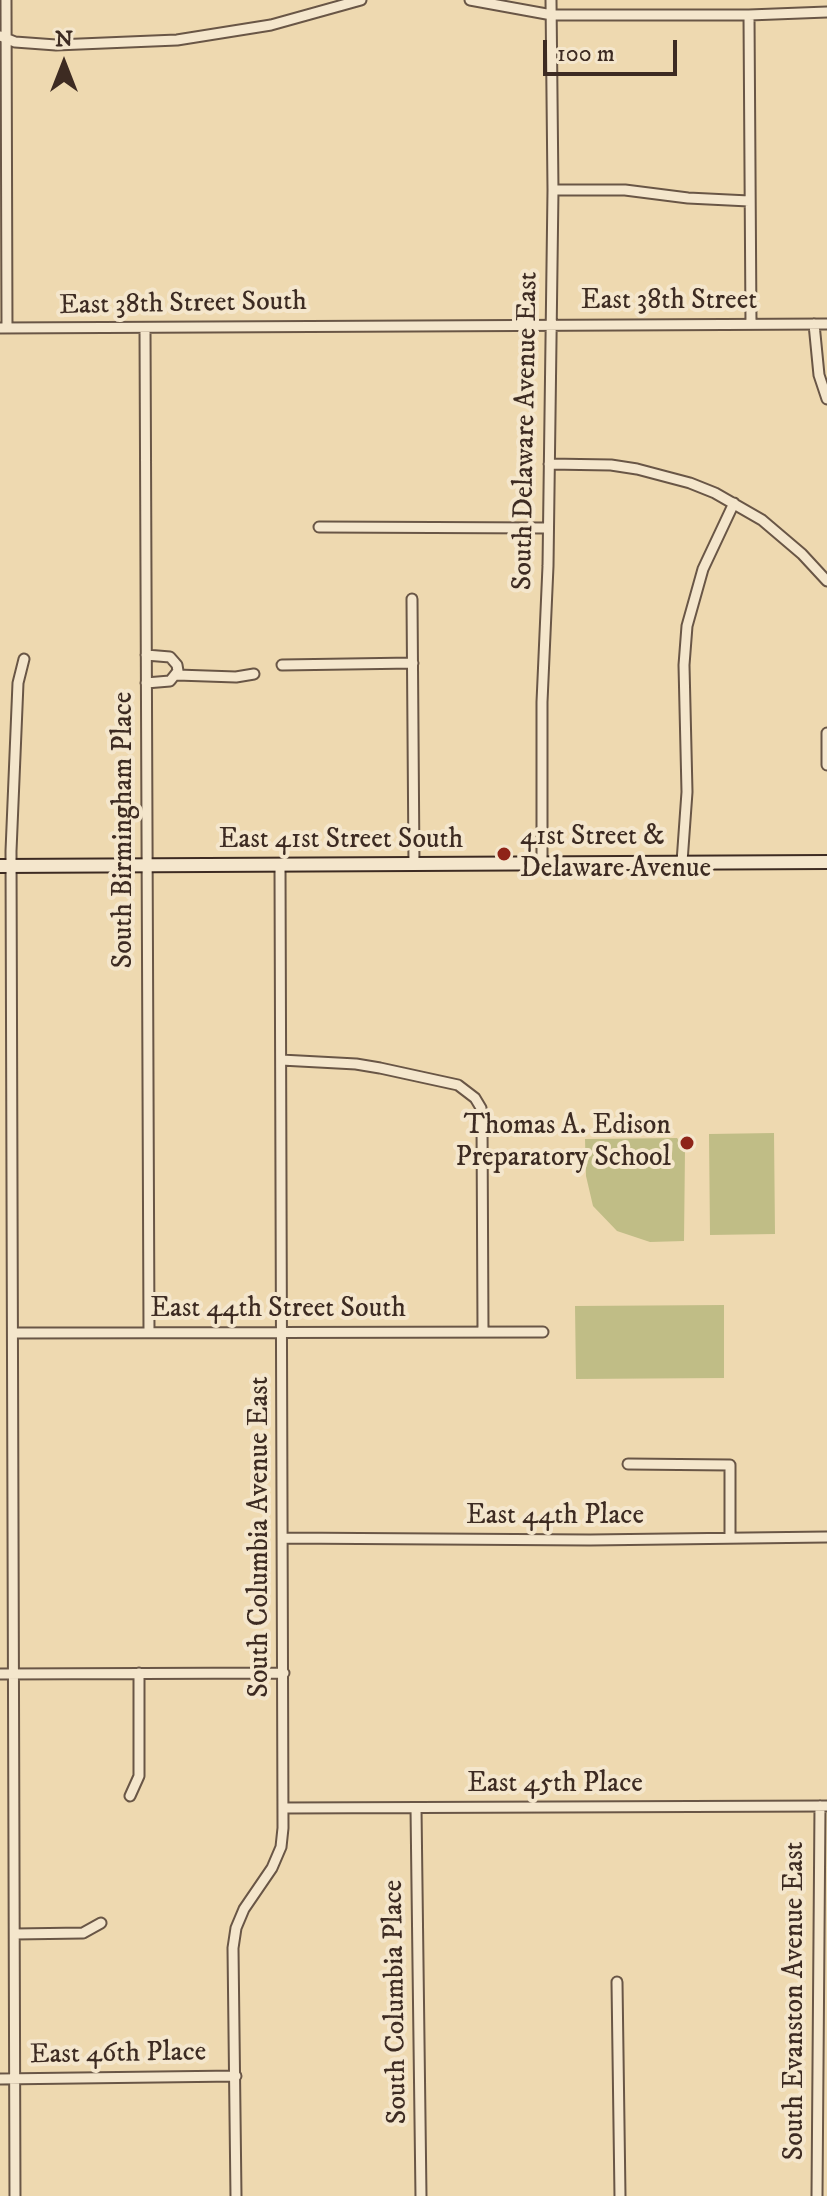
<!DOCTYPE html>
<html>
<head>
<meta charset="utf-8">
<style>
	body { margin:0 }
	#map { position:relative; width:827px; height:2196px; overflow:hidden; background:#eed9b0; font-family:"IM FELL DW Pica",serif }
	canvas { display:block }
	.north { position:absolute; left:24px; top:24px; width:80px; height:80px; -webkit-text-stroke:6px #f4e6cc; paint-order:stroke; rotate:0deg; font-size:22px; font-weight:700; line-height:32px; text-align:center; color:#3d2b22 }
	.north::after { content:''; display:block; margin:auto; width:28px; height:36px; background:#3d2b22; clip-path:polygon(50% 0,100% 100%,50% 72%,0 100%) }
	.scale { position:absolute; left:543px; top:40px; width:134px; height:36px; box-sizing:border-box; border:4px solid #3d2b22; border-top:0; padding-left:10px; font-size:24px; line-height:28px; white-space:nowrap; color:#3d2b22; -webkit-text-stroke:6px #f4e6cc; paint-order:stroke }
</style>
</head>
<body>
<div id="map">
<canvas width="827" height="2196"></canvas>
<div class="north">N</div>
<div class="scale">100 m</div>
</div>
<script>
const g = document.querySelector('canvas').getContext('2d');
g.lineJoin = 'round';
function fillPath(path, color) { g.fillStyle = color; g.fill(path, 'evenodd'); }
const shape = rows => new Path2D(rows.map(r => 'M' + r).join(''));
function trace(path, color, width, dash) { g.strokeStyle = color; g.lineWidth = width; g.lineCap = dash ? 'butt' : 'round'; g.setLineDash(dash || []); g.stroke(path); }
function drawText(font, color, halo, rows, align = 'center') {
  g.font = font + ' "IM FELL DW Pica",serif'; g.lineWidth = 8; g.setLineDash([]); g.textBaseline = 'middle'; g.strokeStyle = halo; g.fillStyle = color; for (const [text, x, y, turn = 0] of rows) {
    g.save(); g.translate(x, y); g.rotate((+turn || 0) * Math.PI / 180); g.textAlign = isNaN(turn) ? turn : align; if (halo) g.strokeText(text, 0, 0); g.fillText(text, 0, 0); g.restore();
  }
}
fillPath(shape([
	[774,1133,775,1234,710,1235,709,1134],
	[677,1138,685,1150,684,1241,650,1242,617,1231,593,1206,586,1176,585,1139],
	[724,1305,724,1378,576,1379,575,1306]
]), '#c0bd86');
const minor = shape([
	[6,0,7,328],
	[470,0,552,15,749,15,827,12],
	[749,15,751,324],
	[0,36,15,42,56,45,177,40,271,25,361,0],
	[553,190,625,190,688,198,749,201],
	[814,324,819,375,827,399],
	[0,328,827,324],
	[145,328,149,1332],
	[549,464,611,465,637,469,690,483,715,493,762,520,802,554,827,581],
	[319,527,547,528],
	[412,599,414,865],
	[146,655,170,657,177,665,178,671,170,681,146,683],
	[282,665,413,663],
	[177,675,236,677,254,674],
	[827,733,827,765],
	[682,862,687,792,684,665,687,626,703,569,734,503],
	[542,863,542,702,548,566,553,190,551,0],
	[281,1060,356,1064,380,1068,458,1085,475,1098,481,1108,482,1121,483,1331],
	[13,1333,543,1332],
	[628,1464,730,1465,730,1537],
	[283,1538,590,1540,827,1537],
	[0,1674,284,1673],
	[130,1796,139,1776,139,1673],
	[284,1808,827,1806],
	[416,1808,421,2196],
	[15,1934,83,1933,101,1923],
	[617,1982,620,2196],
	[0,2079,236,2076],
	[15,2196,11,851,18,683,24,659],
	[236,2196,233,1948,236,1928,244,1909,272,1868,281,1847,283,1828,280,865],
	[817,2196,820,1806]
]);
const secondary = shape([
	[0,866,827,862]
]);
trace(minor, '#695646', 13);
trace(secondary, '#3d2b22', 16);
trace(minor, '#f4e6cc', 9);
trace(secondary, '#f4e6cc', 12);
for (const [x, y, r, color] of [
	[504,854,8,"#8f2418"],
	[687,1143,8,"#8f2418"]
]) { const dot = new Path2D(); dot.arc(x, y, r, 0, 2 * Math.PI); g.fillStyle = color; g.fill(dot); trace(dot, '#f4e6cc', 3); }
drawText('28px', '#3d2b22', '#f4e6cc', [
	["East 38th Street",669,302],
	["East 38th Street South",183,305,-1],
	["South Delaware Avenue East",527,431,-89],
	["South Birmingham Place",125,830,-90],
	["East 41st Street South",341,841],
	["East 44th Street South",278,1310],
	["East 44th Place",555,1517],
	["South Columbia Avenue East",261,1537,-90],
	["East 45th Place",555,1785],
	["South Evanston Avenue East",796,2001,-90],
	["South Columbia Place",397,2002,-91],
	["East 46th Place",118,2055,-1]
]);
drawText('28px', '#3d2b22', '#f4e6cc', [
	["41st Street &",520,838],
	["Delaware Avenue",520,870],
	["Thomas A. Edison",671,1127,"right"],
	["Preparatory School",671,1159,"right"]
], 'left');
</script>
</body>
</html>
